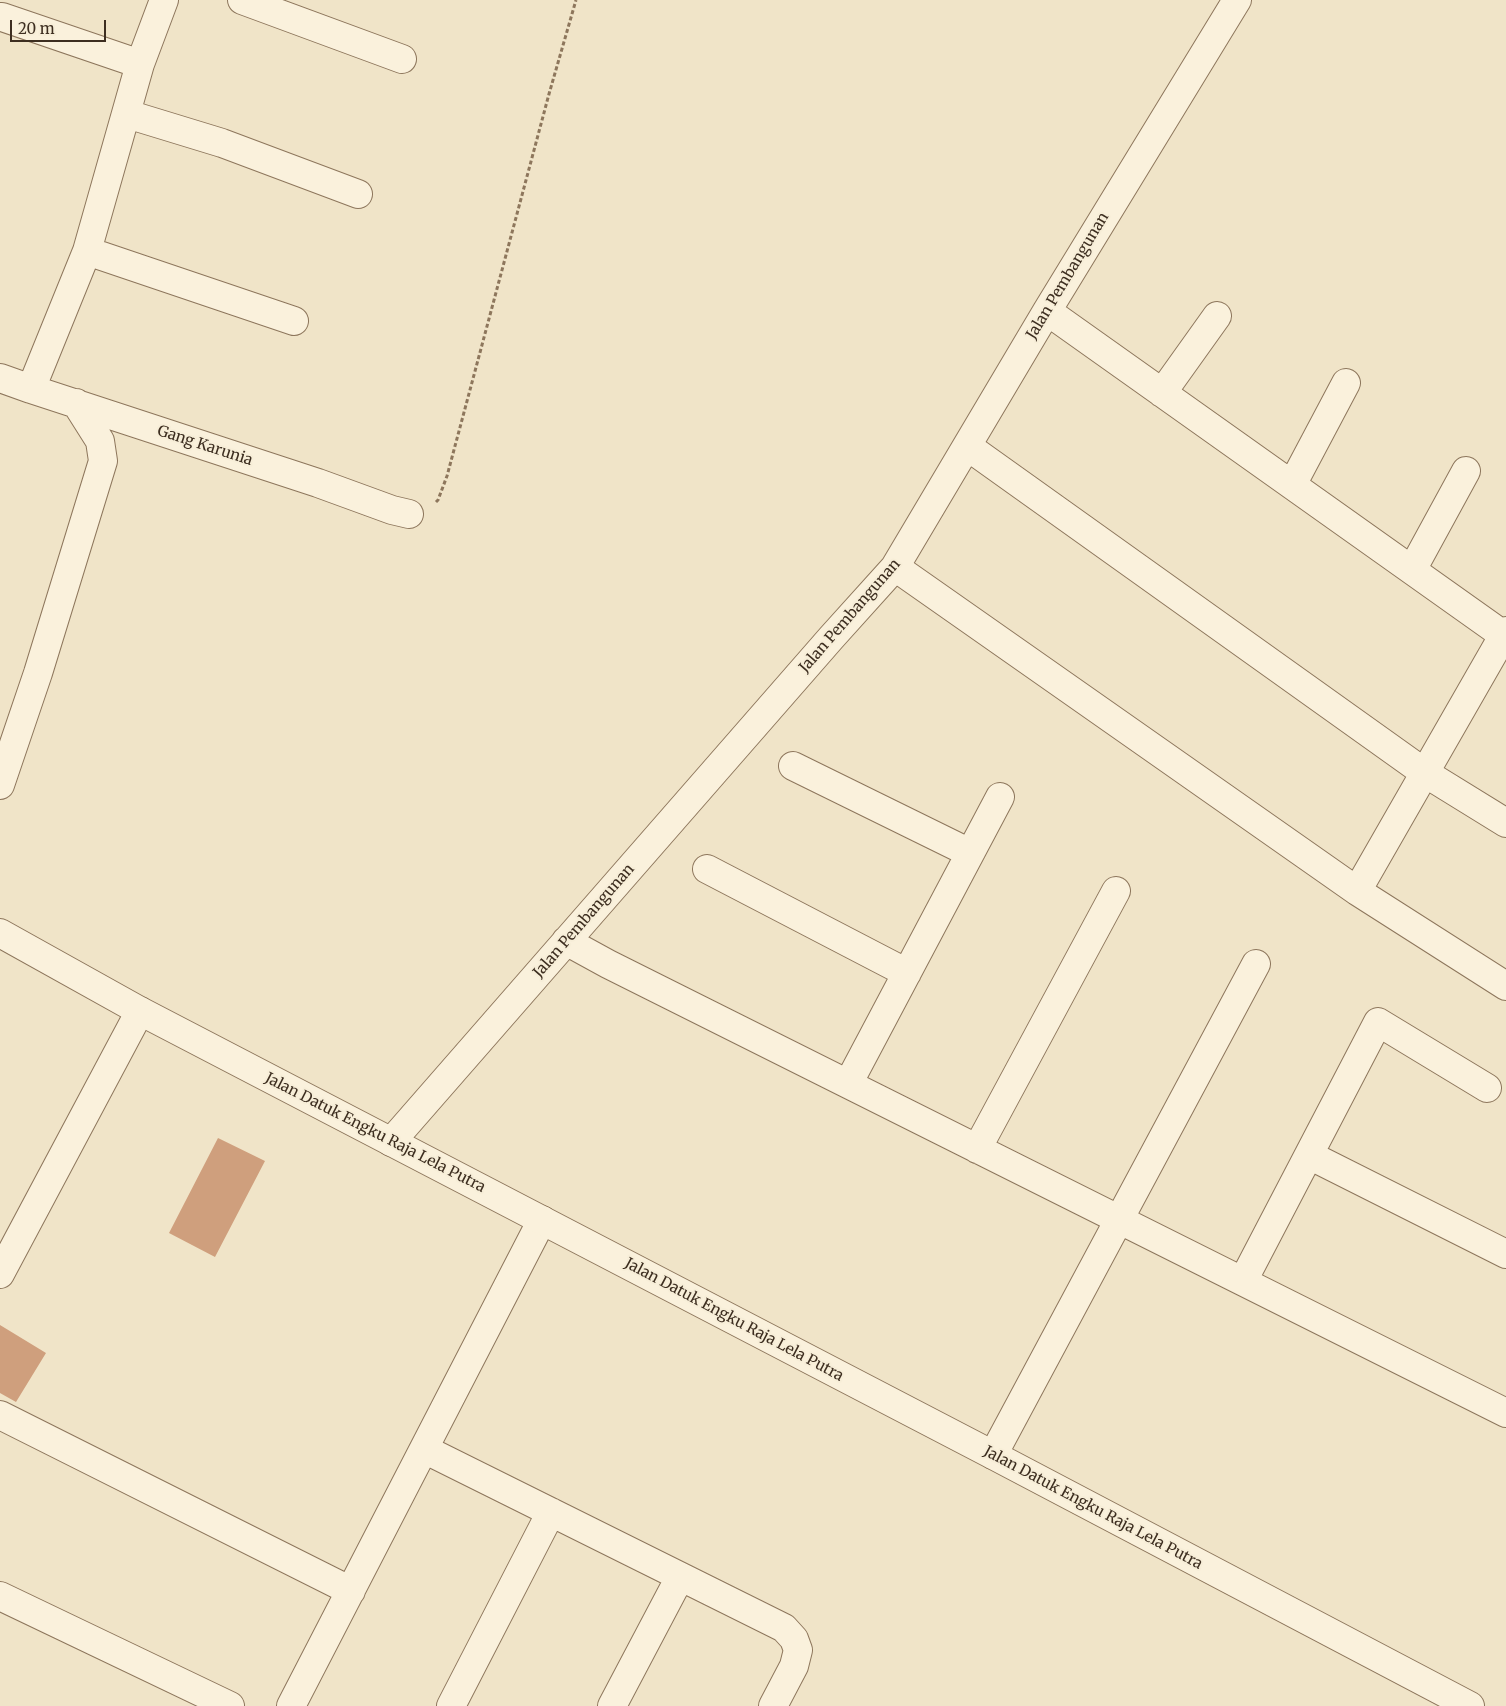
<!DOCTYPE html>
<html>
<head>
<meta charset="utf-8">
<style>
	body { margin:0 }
	#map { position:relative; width:1506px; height:1706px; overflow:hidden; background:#f0e4c8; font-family:Merriweather,serif }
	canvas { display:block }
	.scale { position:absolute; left:10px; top:20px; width:96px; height:22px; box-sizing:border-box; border:2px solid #3d2e20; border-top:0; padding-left:6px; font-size:15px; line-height:18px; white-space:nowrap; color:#3d2e20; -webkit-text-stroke:4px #f7eed8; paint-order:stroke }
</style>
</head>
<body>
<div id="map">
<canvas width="1506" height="1706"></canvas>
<div class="scale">20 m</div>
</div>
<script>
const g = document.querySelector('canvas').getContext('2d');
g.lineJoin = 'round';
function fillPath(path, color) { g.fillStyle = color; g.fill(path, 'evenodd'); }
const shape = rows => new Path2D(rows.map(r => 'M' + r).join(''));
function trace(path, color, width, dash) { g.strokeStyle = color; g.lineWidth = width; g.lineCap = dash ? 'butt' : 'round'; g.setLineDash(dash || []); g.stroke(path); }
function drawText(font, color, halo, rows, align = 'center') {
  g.font = font + ' Merriweather,serif'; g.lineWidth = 4; g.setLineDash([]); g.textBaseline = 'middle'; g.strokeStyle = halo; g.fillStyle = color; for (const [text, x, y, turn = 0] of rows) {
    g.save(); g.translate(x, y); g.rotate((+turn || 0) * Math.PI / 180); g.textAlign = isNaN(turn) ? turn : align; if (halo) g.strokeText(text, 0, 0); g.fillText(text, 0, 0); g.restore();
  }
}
fillPath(shape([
	[218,1138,265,1161,215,1257,169,1233],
	[0,1325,46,1353,16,1402,0,1393]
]), '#cf9f7d');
const minor = shape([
	[242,0,402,59],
	[2,17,140,64],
	[127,114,222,143,358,194],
	[87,251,294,321],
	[1047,311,1506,637],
	[0,378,31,389,318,483,392,510,409,514],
	[31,389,87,251,140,64,164,0],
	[1162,393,1217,316],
	[967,446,1425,773,1506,823],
	[1292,485,1346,383],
	[895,567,1357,891,1506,986],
	[1412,570,1466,471],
	[793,766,970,853],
	[0,785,38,673,103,461,100,441,76,403],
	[707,869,907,973],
	[1357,891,1506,631],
	[566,941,608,964,1506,1413],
	[848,1084,1000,797],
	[391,1142,831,638,895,567,1047,311,1237,0],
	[977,1149,1116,891],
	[1309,1155,1506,1254],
	[0,1274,140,1011],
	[1243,1281,1378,1022,1487,1088],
	[0,1415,351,1591],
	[424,1449,784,1628,794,1639,798,1650,794,1666,773,1706],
	[993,1455,1256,964],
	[0,1596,230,1706],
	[291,1706,542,1220],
	[451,1706,551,1512],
	[612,1706,680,1577]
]);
const tertiary = shape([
	[0,933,140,1011,993,1455,1470,1706]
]);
trace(minor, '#8d765c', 30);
trace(tertiary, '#8d765c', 30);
trace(shape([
	[436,502,438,500,447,476,549,94,576,0]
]), '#8d765c', 3, [4, 2.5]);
trace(minor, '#faf1dc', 28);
trace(tertiary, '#faf1dc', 28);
drawText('15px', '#3d2e20', '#f7eed8', [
	["Jalan Pembangunan",1068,276,-59],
	["Gang Karunia",205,446,18],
	["Jalan Pembangunan",850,616,-49],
	["Jalan Pembangunan",584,921,-49],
	["Jalan Datuk Engku Raja Lela Putra",375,1133,27],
	["Jalan Datuk Engku Raja Lela Putra",734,1320,28],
	["Jalan Datuk Engku Raja Lela Putra",1093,1508,28]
]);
</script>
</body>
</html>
